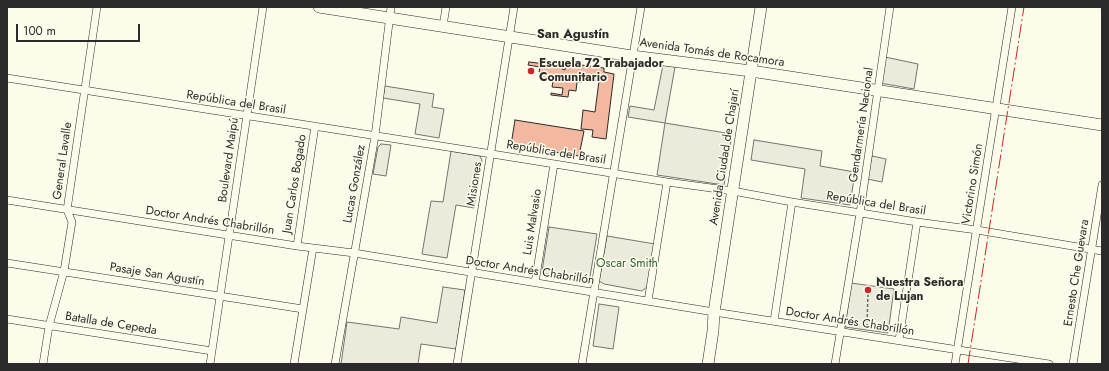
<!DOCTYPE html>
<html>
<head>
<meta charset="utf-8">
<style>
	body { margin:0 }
	#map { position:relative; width:1109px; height:371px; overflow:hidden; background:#fdfbea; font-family:Jost,sans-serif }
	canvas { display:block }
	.frame { position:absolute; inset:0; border:8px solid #2b2b2b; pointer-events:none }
	.scale { position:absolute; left:16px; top:24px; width:124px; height:18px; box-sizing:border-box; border:2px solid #2b2b2b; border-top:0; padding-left:5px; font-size:12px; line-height:14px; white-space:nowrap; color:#2b2b2b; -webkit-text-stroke:3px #fdfbea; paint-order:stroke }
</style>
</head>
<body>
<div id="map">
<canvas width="1109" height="371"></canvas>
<div class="frame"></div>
<div class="scale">100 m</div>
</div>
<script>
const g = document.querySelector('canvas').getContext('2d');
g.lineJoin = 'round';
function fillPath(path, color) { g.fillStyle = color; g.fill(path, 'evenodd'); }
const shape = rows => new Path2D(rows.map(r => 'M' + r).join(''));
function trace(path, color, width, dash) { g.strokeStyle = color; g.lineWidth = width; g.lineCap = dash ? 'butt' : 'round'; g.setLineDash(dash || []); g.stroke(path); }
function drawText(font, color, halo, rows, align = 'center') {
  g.font = font + ' Jost,sans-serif'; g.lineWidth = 3; g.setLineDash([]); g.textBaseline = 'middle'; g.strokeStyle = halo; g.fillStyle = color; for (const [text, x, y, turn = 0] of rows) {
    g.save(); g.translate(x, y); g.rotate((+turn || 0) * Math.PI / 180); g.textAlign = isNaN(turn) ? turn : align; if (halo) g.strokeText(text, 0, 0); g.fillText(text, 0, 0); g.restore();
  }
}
const green = shape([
	[885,57,918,64,914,89,880,83,885,57],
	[663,65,675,67,665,123,732,134,724,185,657,175,665,123,628,117,630,106,654,110,663,65],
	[385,86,434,94,432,107,444,109,439,138,415,134,420,104,383,98,385,86],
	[754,140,822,151,820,166,855,172,850,205,801,198,805,169,751,160,754,140],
	[381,144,391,145,386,176,373,174,378,147,381,144],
	[451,151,480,156,482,160,474,208,456,205,447,258,422,254,431,201,443,202,451,151],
	[872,156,886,159,882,182,867,179,872,156],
	[549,227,597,234,590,277,584,282,546,274,542,271,549,227],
	[607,236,655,244,648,286,642,291,604,284,599,281,607,236],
	[851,283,894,289,888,333,845,327,851,283],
	[443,287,465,290,456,349,421,344,418,364,341,364,347,322,399,329,401,317,437,323,443,287],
	[599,304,619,307,613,349,593,346,599,304]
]);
fillPath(green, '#ecebdb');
trace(green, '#74746e', 1);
trace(shape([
	[1100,7,1102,8]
]), '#d8d7c9', 2.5);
const building = shape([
	[529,62,563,66,562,69,565,70,566,63,604,68,604,72,614,74,606,139,592,137,593,130,581,129,583,110,595,112,599,81,583,79,582,82,577,82,576,91,569,90,568,97,551,95,551,93,562,95,563,88,552,87,553,81,541,80,542,73,539,72,540,67,528,65,529,62],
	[515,120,584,131,579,156,511,145,515,120]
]);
fillPath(building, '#f2b8a0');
trace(building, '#2b2b2b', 1);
const street = shape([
	[443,26,446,7],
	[7,78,492,154,667,182,733,191,792,202,917,222,977,230,1102,251],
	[7,200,297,246,354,253,714,312,1049,364],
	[297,246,315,126],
	[7,263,303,309],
	[535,283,554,164],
	[648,301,667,182],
	[7,319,212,351],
	[774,321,792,202],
	[899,340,917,222],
	[43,364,49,326,64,271,72,222,67,210,97,7],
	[210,364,263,7],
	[294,364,313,248],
	[335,364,375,136,391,7],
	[457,364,514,7],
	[582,364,641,7],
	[835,364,860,213,890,7],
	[955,364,1012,7],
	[1073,364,1102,185]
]);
const secondary = shape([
	[319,7,632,56,751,71,1102,125],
	[708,364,713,331,714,312,761,7]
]);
trace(street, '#2b2b2b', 8);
trace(secondary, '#2b2b2b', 12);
trace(shape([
	[867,327,868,291]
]), '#6a6964', 1.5, [3, 2]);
trace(street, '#fdfbea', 7);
trace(secondary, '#fdfbea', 11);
trace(shape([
	[968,364,1024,7]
]), '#c62828', 1, [14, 3, 2, 3]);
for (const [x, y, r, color] of [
	[531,71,4,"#c62828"],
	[868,290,4,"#c62828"]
]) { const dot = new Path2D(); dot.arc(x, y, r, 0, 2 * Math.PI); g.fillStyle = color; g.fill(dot); trace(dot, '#fdfbea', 1.5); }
drawText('12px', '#2b2b2b', '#fdfbea', [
	["Avenida Tomás de Rocamora",712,53,8],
	["República del Brasil",236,103,9],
	["Gendarmería Nacional",862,125,-82],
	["República del Brasil",556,153,9],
	["Avenida Ciudad de Chajarí",725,157,-81],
	["Boulevard Maipú",229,160,-82],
	["General Lavalle",63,161,-82],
	["Juan Carlos Bogado",295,184,-81],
	["Lucas González",355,184,-80],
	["Misiones",475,184,-81],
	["Victorino Simón",973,184,-81],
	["República del Brasil",876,204,9],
	["Doctor Andrés Chabrillón",210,221,9],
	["Luis Malvasio",533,222,-81],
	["Doctor Andrés Chabrillón",530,271,9],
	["Ernesto Che Guevara",1077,273,-81],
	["Pasaje San Agustín",157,275,9],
	["Doctor Andrés Chabrillón",850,322,9],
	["Batalla de Cepeda",111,324,9]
]);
drawText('bold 12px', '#2b2b2b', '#fdfbea', [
	["Escuela 72 Trabajador",539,64],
	["Comunitario",539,78],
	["Nuestra Señora",876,283],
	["de Lujan",876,297]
], 'left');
drawText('12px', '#34623c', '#fdfbea', [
	["Oscar Smith",627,264]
]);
drawText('bold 13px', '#2b2b2b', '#fdfbea', [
	["San Agustín",573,35]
]);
</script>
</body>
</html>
